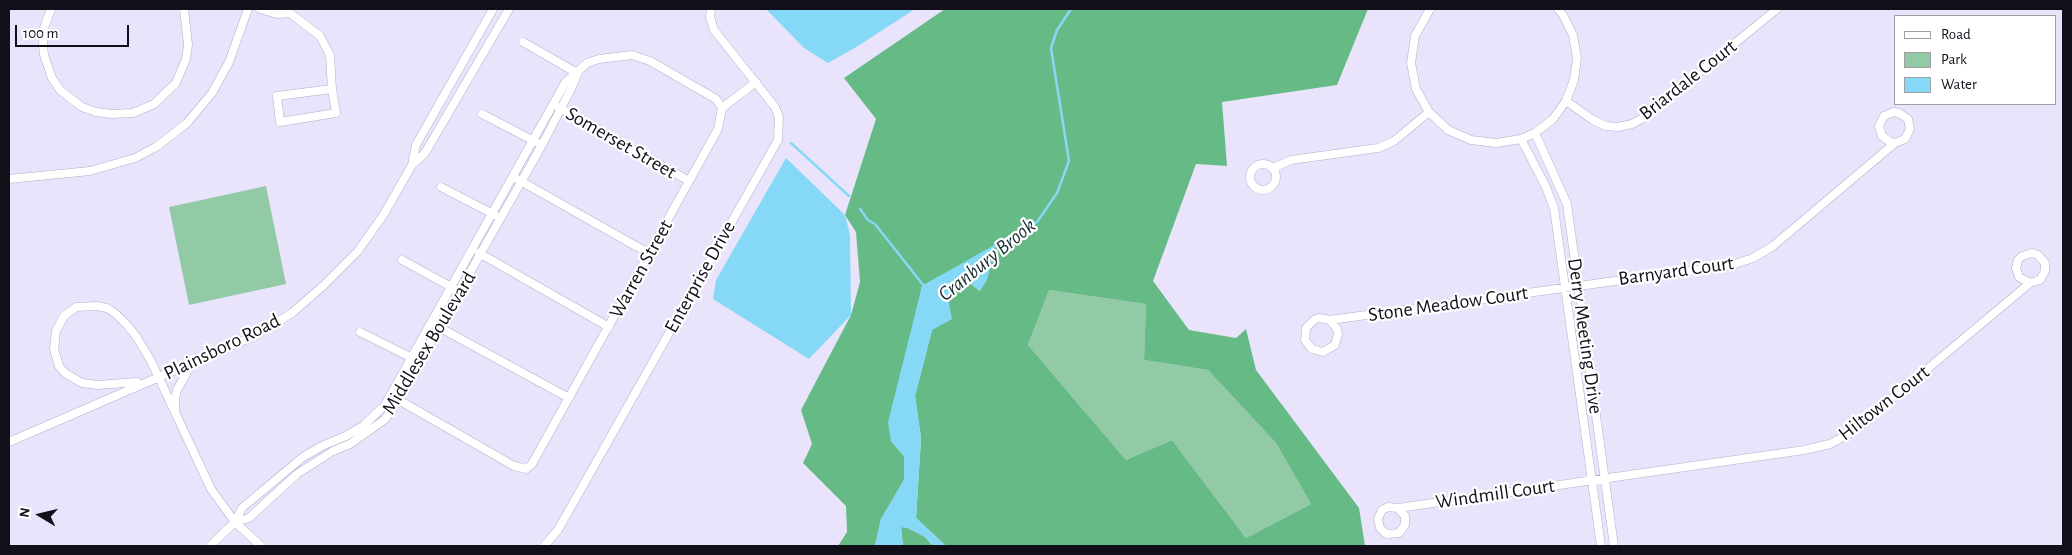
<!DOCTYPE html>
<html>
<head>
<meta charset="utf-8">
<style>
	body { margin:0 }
	#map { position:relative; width:2072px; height:555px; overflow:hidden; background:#e9e4fb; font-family:"Alegreya Sans",sans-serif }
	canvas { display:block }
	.frame { position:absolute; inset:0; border:10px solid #120f19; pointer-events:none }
	.legend { position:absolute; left:1894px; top:15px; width:162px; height:90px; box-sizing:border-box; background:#fff; border:1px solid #a09fa3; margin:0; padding:6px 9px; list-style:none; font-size:15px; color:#120f19 }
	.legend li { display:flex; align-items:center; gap:10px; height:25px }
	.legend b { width:25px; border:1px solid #a09fa3 }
	.north { position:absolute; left:15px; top:490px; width:50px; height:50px; -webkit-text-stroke:4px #fff; paint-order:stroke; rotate:279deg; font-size:14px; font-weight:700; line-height:20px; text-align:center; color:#120f19 }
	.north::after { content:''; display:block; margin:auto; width:18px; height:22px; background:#120f19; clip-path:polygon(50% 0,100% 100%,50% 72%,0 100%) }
	.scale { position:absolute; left:15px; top:25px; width:114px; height:22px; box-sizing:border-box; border:2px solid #120f19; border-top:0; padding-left:6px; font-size:15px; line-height:18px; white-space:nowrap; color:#120f19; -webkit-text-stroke:4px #fff; paint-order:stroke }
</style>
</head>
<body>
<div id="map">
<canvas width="2072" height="555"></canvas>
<div class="frame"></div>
<ul class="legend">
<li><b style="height:6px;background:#fff"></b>Road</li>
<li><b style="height:14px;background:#91caa4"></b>Park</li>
<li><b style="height:14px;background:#85d9f6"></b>Water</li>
</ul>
<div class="north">N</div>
<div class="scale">100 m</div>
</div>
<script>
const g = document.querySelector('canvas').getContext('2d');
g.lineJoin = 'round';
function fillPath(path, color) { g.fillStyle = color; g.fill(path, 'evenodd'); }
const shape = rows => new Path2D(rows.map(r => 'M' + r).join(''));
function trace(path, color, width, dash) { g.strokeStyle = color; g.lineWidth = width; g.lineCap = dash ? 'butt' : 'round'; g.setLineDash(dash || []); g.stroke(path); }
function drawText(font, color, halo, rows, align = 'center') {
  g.font = font + ' "Alegreya Sans",sans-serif'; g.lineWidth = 4.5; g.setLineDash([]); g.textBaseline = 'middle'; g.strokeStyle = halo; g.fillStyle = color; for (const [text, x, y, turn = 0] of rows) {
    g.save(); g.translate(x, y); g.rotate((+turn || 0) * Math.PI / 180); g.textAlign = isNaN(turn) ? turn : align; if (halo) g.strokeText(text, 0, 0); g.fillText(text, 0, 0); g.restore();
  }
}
fillPath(shape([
	[266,186,286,284,189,305,169,207],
	[1049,290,1146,304,1144,360,1208,370,1276,443,1311,504,1246,538,1172,440,1126,460,1028,345]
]), '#91caa4');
fillPath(shape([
	[945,9,1368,9,1337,85,1222,102,1227,166,1196,164,1153,281,1189,330,1236,338,1246,329,1256,370,1359,508,1365,546,946,546,916,518,921,438,915,396,932,330,948,298,967,281,980,291,996,245,922,286,891,441,904,456,904,480,881,519,875,546,838,546,847,532,846,506,803,463,812,444,801,410,851,315,860,282,856,232,845,215,876,119,844,78],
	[1049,290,1146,304,1144,360,1208,370,1276,443,1311,504,1246,538,1172,440,1126,460,1028,345],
	[901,527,908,528,925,537,933,546,903,546]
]), '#66ba85');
fillPath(shape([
	[766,9,915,9,858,46,828,63,804,48],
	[786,158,845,215,850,235,851,315,809,359,713,299,716,280],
	[996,244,987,280,980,291,967,281,948,298,952,319,932,330,915,396,921,438,916,518,946,546,933,546,925,537,908,528,901,527,903,546,875,546,881,519,904,480,904,456,891,441,888,422,922,286]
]), '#85d9f6');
trace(shape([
	[791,143,849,196],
	[860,209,868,220,875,224,924,286],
	[992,254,1037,222,1057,193,1069,161,1051,48,1057,30,1071,9]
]), '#85d9f6', 2.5);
const minor = shape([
	[51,9,44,28,43,45,44,55,52,78,60,90,82,107,96,112,112,114,133,113,154,104,176,83,186,59,188,45,184,9],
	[260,9,277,14,290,13,286,9],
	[1430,9,1415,36,1411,63,1416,89,1429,112,1448,130,1471,140,1496,143,1521,139,1535,133,1553,119,1566,101,1574,80,1577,58,1573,35,1563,15,1558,9],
	[290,13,320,36,330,55,332,89],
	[523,42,577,73],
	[332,89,336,113,280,122,277,96,332,89],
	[1566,101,1593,120,1606,126,1618,127,1632,124,1643,118,1777,9],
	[558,107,689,181],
	[482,114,538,143],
	[1535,133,1567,204,1614,546],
	[1521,139,1546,187,1554,208,1601,546],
	'1250 177a13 13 0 1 1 26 0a13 13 0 1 1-26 0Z',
	[412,165,416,145,493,9],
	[1273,168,1291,160,1378,148,1394,141,1429,112],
	[9,179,90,171,135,158,156,147,187,123,212,93,229,62,248,9],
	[517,179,650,254],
	[441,187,495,215],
	[479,253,609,327],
	[402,260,455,289],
	[1330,320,1337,329,1338,334,1335,345,1323,352,1312,349,1305,340,1306,328,1314,320,1319,318,1330,320,1732,265,1753,258,1773,246,1895,143,1905,139,1910,129,1908,119,1899,113,1894,112,1884,116,1879,126,1882,136,1890,142,1895,143],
	[435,325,569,398],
	[360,332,414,359],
	[137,382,98,385,82,383,65,373,59,366,54,349,56,331,64,316,76,307,96,306,107,308,116,314,127,325,136,336,151,361,211,489,235,522,261,546],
	[390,395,514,466,526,469,532,464,718,129,722,108,756,82],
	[175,412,175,398,177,390,192,363],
	[9,442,256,335,292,313,323,286,358,251,384,214,412,165,425,153,509,9],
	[1398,508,1405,516,1405,525,1399,533,1389,534,1385,533,1380,528,1378,519,1382,510,1388,507,1398,508,1804,450,1830,444,1852,432,2030,283,2040,280,2045,271,2045,263,2038,255,2032,253,2022,256,2018,260,2016,268,2019,277,2030,283],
	[235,522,249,518,297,474,333,451,350,444,384,420,392,410,542,145,571,89,577,75],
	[210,546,235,522,242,508,303,457,322,446,346,436,363,426,385,405,565,83,587,63,599,59,632,55,650,61,716,99,722,108],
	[544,546,558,530,567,514,778,140,779,117,775,107,714,30,710,17,711,9]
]);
trace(minor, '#b4adc9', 9);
trace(minor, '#fff', 8);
drawText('20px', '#120f19', '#fff', [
	["Briardale Court",1688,80,-38],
	["Somerset Street",621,143,30],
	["Warren Street",641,269,-61],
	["Barnyard Court",1676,271,-8],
	["Enterprise Drive",700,277,-61],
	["Stone Meadow Court",1448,304,-8],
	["Derry Meeting Drive",1585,336,82],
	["Middlesex Boulevard",429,343,-59],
	["Plainsboro Road",222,347,-26],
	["Hiltown Court",1884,403,-38],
	["Windmill Court",1495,494,-8]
]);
drawText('italic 21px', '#1b2f36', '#fff', [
	["Cranbury Brook",987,260,-39]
]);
</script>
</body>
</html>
